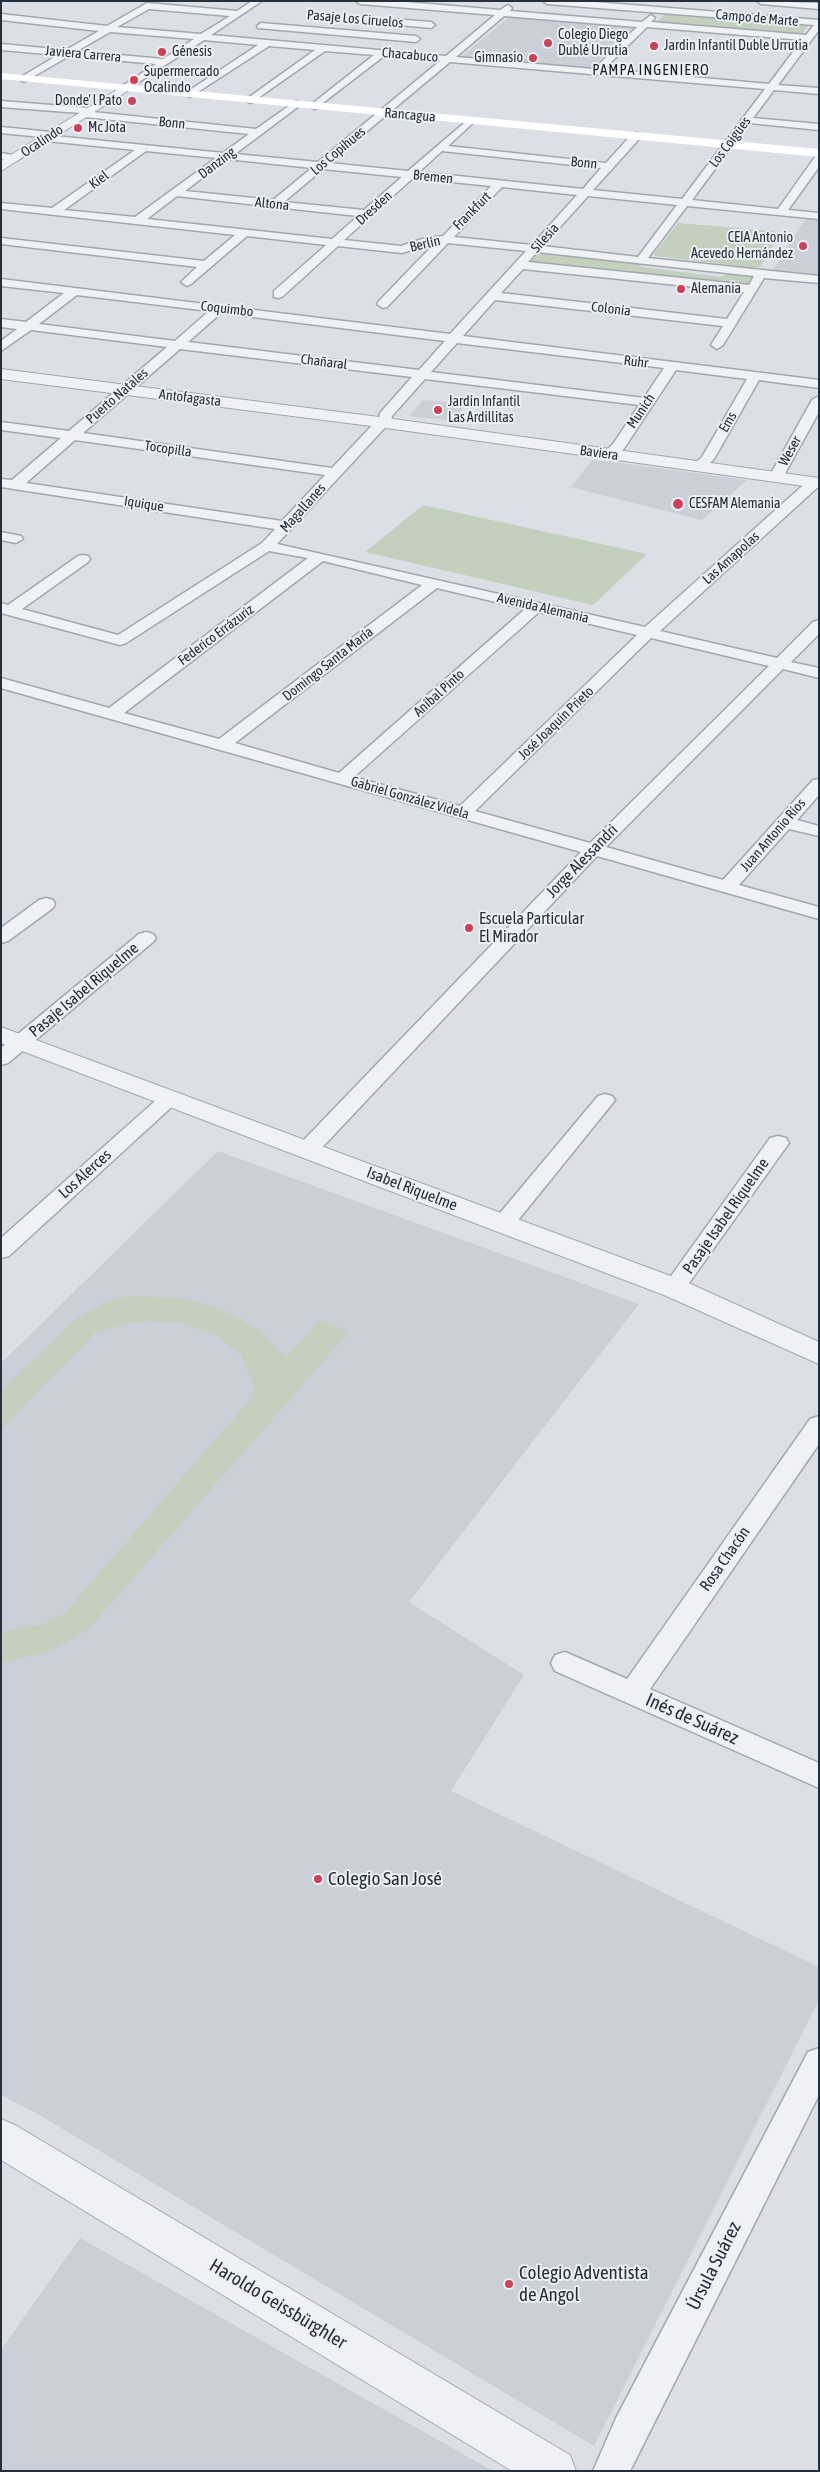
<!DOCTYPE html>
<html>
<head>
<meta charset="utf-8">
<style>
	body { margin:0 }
	#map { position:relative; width:820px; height:2472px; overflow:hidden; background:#dce0e6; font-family:"Asap Condensed",sans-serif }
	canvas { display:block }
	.frame { position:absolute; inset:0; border:2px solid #262f3c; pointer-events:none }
</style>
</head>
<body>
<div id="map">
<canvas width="820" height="2472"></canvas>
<div class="frame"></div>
</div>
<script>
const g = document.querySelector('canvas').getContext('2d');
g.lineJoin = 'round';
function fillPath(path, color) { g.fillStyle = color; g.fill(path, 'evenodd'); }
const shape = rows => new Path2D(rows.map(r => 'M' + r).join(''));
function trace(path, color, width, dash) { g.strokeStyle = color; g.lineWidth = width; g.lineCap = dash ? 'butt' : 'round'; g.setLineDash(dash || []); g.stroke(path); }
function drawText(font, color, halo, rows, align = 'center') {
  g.font = font + ' "Asap Condensed",sans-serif'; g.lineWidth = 4; g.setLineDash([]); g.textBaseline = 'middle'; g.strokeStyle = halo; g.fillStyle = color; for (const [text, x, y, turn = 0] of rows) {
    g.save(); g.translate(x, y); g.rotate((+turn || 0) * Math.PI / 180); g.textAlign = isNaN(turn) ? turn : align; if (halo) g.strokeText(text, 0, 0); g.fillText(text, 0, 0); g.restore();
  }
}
fillPath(shape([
	[509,17,634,27,590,69,460,58],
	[806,218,819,220,819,278,771,273],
	[423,400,466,404,453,421,409,416],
	[592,460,605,461,747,480,702,520,571,487],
	[218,1151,639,1304,409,1602,524,1675,451,1791,819,1967,819,2000,594,2446,36,2113,1,2095,1,1363],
	[80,2238,493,2471,1,2471,1,2350]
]), '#cbd0d8');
fillPath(shape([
	[667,12,810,24,800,36,655,24],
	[678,223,773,231,780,234,760,267,756,268,655,256,654,254],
	[539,252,636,260,642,267,721,277,731,271,755,274,746,286,527,264],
	[423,505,647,554,593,605,365,552],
	[142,1296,183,1299,221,1309,258,1329,286,1358,320,1320,349,1332,88,1630,67,1642,44,1653,1,1663,1,1632,43,1624,63,1615,253,1396,253,1382,241,1355,216,1335,183,1323,147,1321,130,1323,95,1333,1,1430,1,1391,62,1332,76,1319,106,1302,121,1297]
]), '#c3d0be');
const minor = shape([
	[252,1,262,1,211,35,446,56,495,15,360,4,356,1,394,1,500,10,508,5,512,8,510,11,642,22,651,15,655,18,651,22,806,35,814,25,547,4,543,1,582,1,819,20,819,30,778,85,819,88,819,94,774,90,753,118,819,124,819,130,749,123,692,200,778,209,815,157,819,156,819,167,788,210,819,213,819,219,687,206,648,258,819,276,819,283,764,278,723,345,717,349,711,345,723,326,495,300,463,336,819,380,819,388,759,380,714,459,704,469,699,470,692,466,702,457,747,379,676,370,623,450,609,458,602,454,613,444,639,405,425,379,392,416,391,421,277,544,645,627,810,479,819,479,819,486,660,631,777,658,813,622,819,620,819,634,791,662,819,668,819,678,783,669,606,847,723,880,813,780,819,779,819,795,797,820,819,826,819,836,789,829,739,885,819,907,819,919,597,856,315,1155,307,1157,299,1155,296,1150,299,1145,581,852,1,688,1,678,109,708,308,558,269,551,126,643,120,645,1,613,1,603,8,605,78,556,83,555,88,556,90,559,88,562,22,609,118,635,262,543,275,529,1,487,1,479,12,480,61,438,1,430,1,422,69,431,167,347,31,330,1,351,1,341,17,329,1,327,1,319,26,322,64,293,1,286,1,279,450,334,526,251,448,243,387,307,383,308,377,304,379,301,435,243,402,253,338,246,282,297,278,298,274,297,274,291,326,245,247,236,191,284,187,286,181,282,197,267,1,244,1,238,204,261,235,235,1,209,1,203,52,208,135,150,47,141,42,137,1,133,1,127,50,132,55,136,223,153,249,134,85,117,81,113,1,107,1,101,89,108,93,112,256,129,296,101,299,102,299,106,235,154,318,162,440,61,384,56,315,109,312,108,312,104,374,55,325,51,251,103,248,102,248,98,315,50,269,46,190,97,185,94,187,92,258,45,204,40,125,91,122,90,122,86,156,64,69,56,24,82,19,79,21,77,58,55,1,50,1,44,66,50,99,31,1,20,1,14,107,26,147,3,237,11,252,1],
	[149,9,230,16,201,34,117,27,149,9],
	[504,16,637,27,594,69,456,57,504,16],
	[647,27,802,40,769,84,604,69,647,27],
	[110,32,194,39,163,59,77,51,110,32],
	[450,62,765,89,682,199,593,190,640,138,640,134,636,133,632,134,606,163,448,146,473,123,475,121,470,118,408,171,329,163,450,62],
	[146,151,216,158,135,217,64,210,146,151],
	[442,151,601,168,583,189,419,172,442,151],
	[227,159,312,168,273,200,185,191,227,159],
	[323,169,402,177,364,210,284,202,323,169],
	[413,178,491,186,443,236,422,239,401,246,344,240,413,178],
	[502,187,577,195,532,245,454,237,502,187],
	[177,196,275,207,358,216,332,239,147,219,177,196],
	[588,196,677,205,638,257,543,246,588,196],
	[537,252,754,276,749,285,528,262,537,252],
	[523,269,744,292,727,319,501,293,523,269],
	[77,295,209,311,175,341,39,324,77,295],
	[221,313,445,341,419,370,188,342,221,313],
	[457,343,664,368,644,398,431,372,457,343],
	[180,349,412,377,380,413,379,418,332,468,83,433,180,349],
	[75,440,325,475,282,521,26,483,75,440],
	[323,561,422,585,219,739,124,713,323,561],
	[437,588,525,609,339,773,235,743,437,588],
	[539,612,637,635,460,806,354,777,539,612],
	[651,638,769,666,590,843,475,811,651,638],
	[757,1,819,3,819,9,761,4,757,1],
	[392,19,431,22,435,25,431,28,389,24,389,20,392,19],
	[261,23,416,36,420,39,416,42,258,28,257,26,261,23],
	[1,153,20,156,21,158,16,161,1,159,1,153],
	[819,396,819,412,783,477,776,481,771,480,769,477,812,400,819,396],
	[1,532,21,536,23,539,16,543,1,540,1,532],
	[46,898,53,900,55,904,53,908,8,941,1,943,1,928,39,900,46,898],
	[146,932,153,934,156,938,153,942,8,1063,1,1065,1,1048,139,934,146,932],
	[170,1092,177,1094,180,1098,177,1102,9,1256,1,1258,1,1238,163,1094,170,1092],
	[605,1094,612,1096,615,1100,612,1104,511,1229,503,1231,495,1229,492,1224,495,1219,598,1096,605,1094],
	[778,1136,786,1138,789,1143,682,1293,674,1296,666,1293,662,1288,666,1283,770,1138,778,1136],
	[819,1416,819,1444,650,1689,819,1763,819,1788,555,1671,551,1663,555,1655,565,1652,627,1679,810,1419,819,1416],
	[819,2048,819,2095,630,2471,593,2471,616,2418,808,2052,819,2048]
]);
const tertiary = shape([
	[125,85,131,88,129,90,1,171,1,161,125,85],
	[1,369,379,417,819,478,819,488,379,427,1,379,1,369],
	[1,1027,684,1281,819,1342,819,1364,664,1295,1,1043,1,1027],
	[1,2119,15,2125,570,2455,576,2471,512,2471,1,2160,1,2119]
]);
trace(minor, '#a2a7b0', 3);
trace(tertiary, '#a2a7b0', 2);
fillPath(minor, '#eff1f5');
fillPath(tertiary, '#eff1f5');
fillPath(shape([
	[1,73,819,149,819,157,1,79,1,73]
]), '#fff');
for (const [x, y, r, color] of [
	[548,43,5,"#cb4258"],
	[654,46,5,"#cb4258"],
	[162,52,5,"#cb4258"],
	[533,58,5,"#cb4258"],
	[134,80,5,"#cb4258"],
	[132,101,5,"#cb4258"],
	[78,128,5,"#cb4258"],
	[803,246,5,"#cb4258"],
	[681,289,5,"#cb4258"],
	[438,410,5,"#cb4258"],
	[678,504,6,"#cb4258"],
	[469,928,5,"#cb4258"],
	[318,1879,5,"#cb4258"],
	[509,2284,5,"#cb4258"]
]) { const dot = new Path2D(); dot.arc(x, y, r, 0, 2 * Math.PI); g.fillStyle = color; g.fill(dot); trace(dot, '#eceff4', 2); }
drawText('14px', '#262f3c', '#eceff4', [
	["Campo de Marte",757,18,5],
	["Pasaje Los Ciruelos",355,19,5],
	["Javiera Carrera",83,54,5],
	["Chacabuco",410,55,5],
	["Rancagua",410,115,5],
	["Bonn",172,123,6],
	["Ocalindo",42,141,-33],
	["Los Coigües",730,142,-53],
	["Los Copihues",338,151,-40],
	["Danzing",217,163,-37],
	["Bonn",584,163,6],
	["Bremen",433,177,6],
	["Kiel",99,180,-36],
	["Altona",272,204,6],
	["Dresden",374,208,-42],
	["Frankfurt",472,211,-45],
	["Silesia",545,238,-48],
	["Berlín",425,244,-13],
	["Coquimbo",227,309,7],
	["Colonia",611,309,7],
	["Chañaral",324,362,7],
	["Ruhr",636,362,7],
	["Puerto Natales",117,396,-41],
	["Antofagasta",190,398,7],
	["Munich",641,411,-56],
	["Ems",728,422,-60],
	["Tocopilla",168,449,8],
	["Weser",790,451,-61],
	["Baviera",599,453,8],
	["Iquique",144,504,9],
	["Magallanes",303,508,-48],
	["Las Amapolas",731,558,-42],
	["Avenida Alemania",543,608,13],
	["Federico Errázuriz",216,635,-37],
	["Domingo Santa María",328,664,-38],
	["Aníbal Pinto",439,693,-42],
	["José Joaquín Prieto",556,723,-44],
	["Gabriel González Videla",410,798,16],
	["Juan Antonio Ríos",773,835,-49]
]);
drawText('14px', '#262f3c', '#eceff4', [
	["Colegio Diego",558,35],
	["Dublé Urrutia",558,51],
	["Jardin Infantil Duble Urrutia",664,46],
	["Génesis",172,52],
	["Gimnasio",523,58,"right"],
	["Supermercado",144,72],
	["Ocalindo",144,88],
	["Donde' l Pato",122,101,"right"],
	["Mc Jota",88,128],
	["CEIA Antonio",793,238,"right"],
	["Acevedo Hernández",793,254,"right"],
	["Alemania",691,289],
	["Jardín Infantil",448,402],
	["Las Ardillitas",448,418],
	["CESFAM Alemania",689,504]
], 'left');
g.letterSpacing = '1px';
drawText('15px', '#19202d', '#eceff4', [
	["PAMPA INGENIERO",651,70]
]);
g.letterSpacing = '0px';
drawText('16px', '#262f3c', '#eceff4', [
	["Jorge Alessandri",582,861,-46],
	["Pasaje Isabel Riquelme",84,990,-40],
	["Los Alerces",85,1174,-42],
	["Isabel Riquelme",412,1189,21],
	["Pasaje Isabel Riquelme",726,1216,-55],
	["Rosa Chacón",725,1559,-55]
]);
drawText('16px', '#262f3c', '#eceff4', [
	["Escuela Particular",479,919],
	["El Mirador",479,937]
], 'left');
drawText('19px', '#262f3c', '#eceff4', [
	["Inés de Suárez",692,1719,24],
	["Úrsula Suárez",714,2266,-63],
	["Haroldo Geissbürghler",278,2304,31]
]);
drawText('19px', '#262f3c', '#eceff4', [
	["Colegio San José",328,1879],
	["Colegio Adventista",519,2273],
	["de Angol",519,2295]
], 'left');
</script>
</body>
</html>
